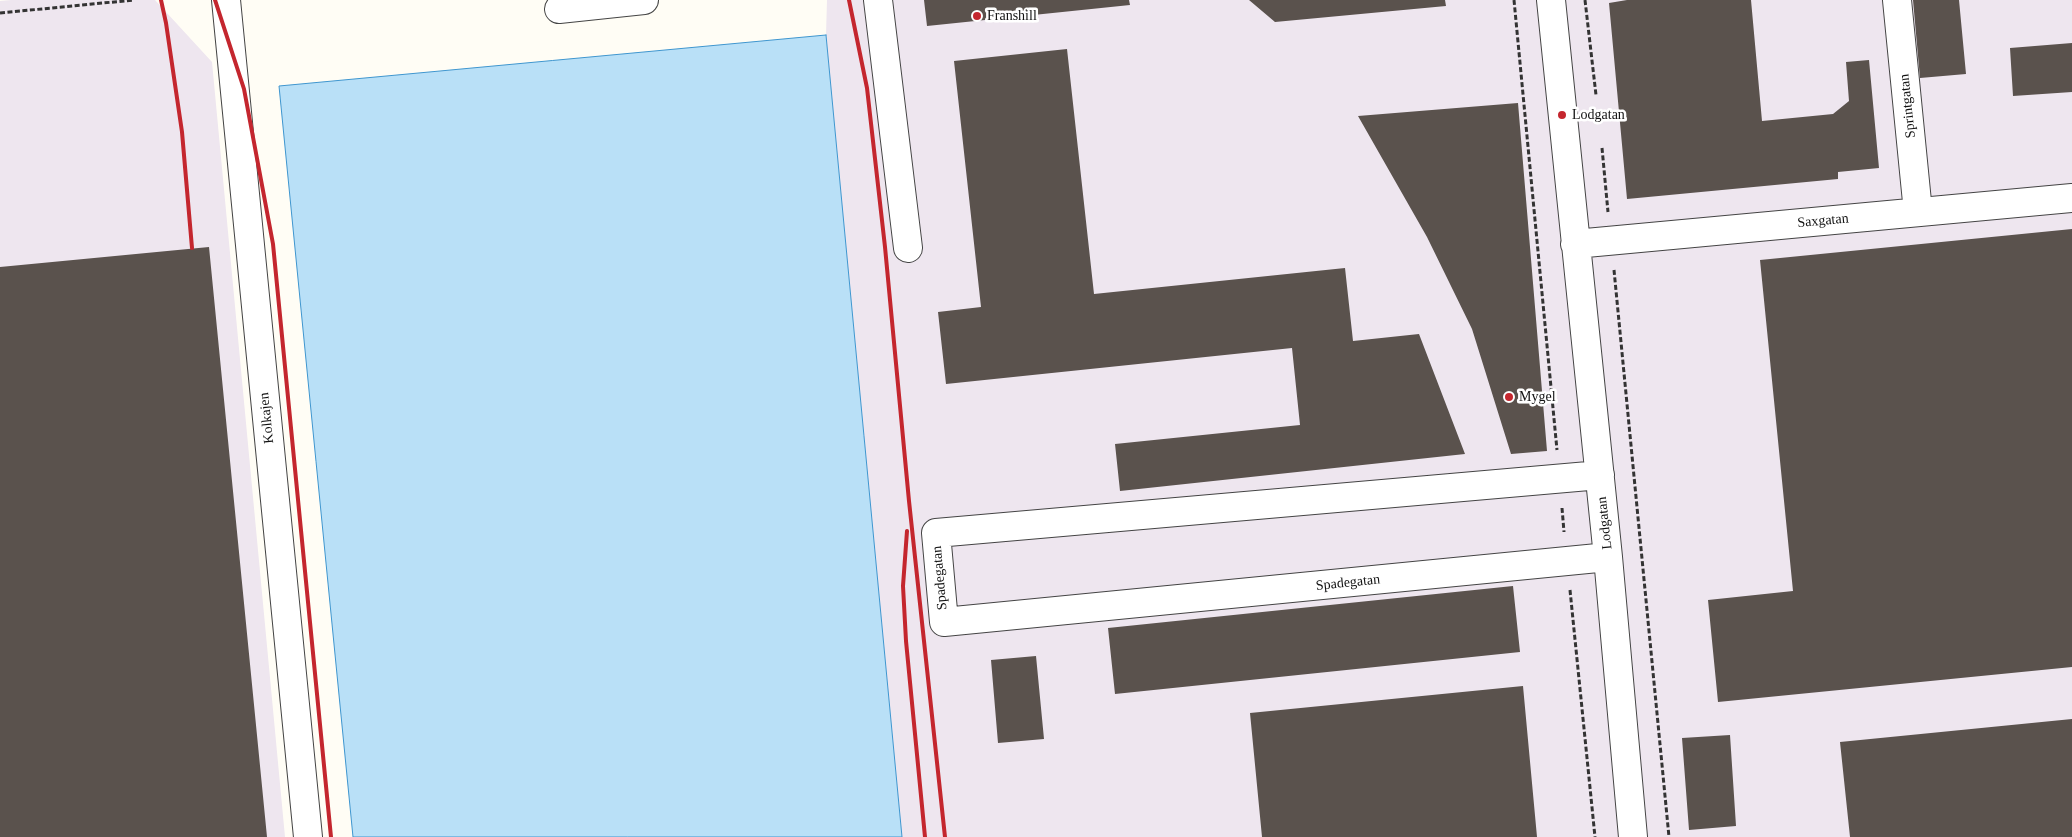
<!DOCTYPE html>
<html>
<head>
<meta charset="utf-8">
<style>
	body { margin:0 }
	canvas { display:block; background:#fffdf5 }
</style>
</head>
<body>
<canvas width="2072" height="837"></canvas>
<script>
const g = document.querySelector('canvas').getContext('2d');
g.lineJoin = 'round';
function fillPath(path, color) { g.fillStyle = color; g.fill(path, 'evenodd'); }
const shape = rows => new Path2D(rows.map(r => 'M' + r).join(''));
function trace(path, color, width, dash) { g.strokeStyle = color; g.lineWidth = width; g.lineCap = dash ? 'butt' : 'round'; g.setLineDash(dash || []); g.stroke(path); }
function drawText(font, color, halo, rows, align = 'center') {
  g.font = font + ' "Times New Roman",serif'; g.lineWidth = 5; g.setLineDash([]); g.textBaseline = 'middle'; g.strokeStyle = halo; g.fillStyle = color; for (const [text, x, y, turn = 0] of rows) {
    g.save(); g.translate(x, y); g.rotate((+turn || 0) * Math.PI / 180); g.textAlign = isNaN(turn) ? turn : align; if (halo) g.strokeText(text, 0, 0); g.fillText(text, 0, 0); g.restore();
  }
}
fillPath(shape([
	[11,0,155,0,212,62,285,837,0,837,0,1],
	[827,0,2072,0,2072,837,902,837,826,35]
]), '#eee6ef');
const water = shape([
	[826,35,902,837,353,837,279,86,826,35]
]);
fillPath(water, '#b9e0f7');
trace(water, '#3f96cf', 1);
fillPath(shape([
	[924,0,1129,0,1130,5,927,26],
	[1249,0,1445,0,1446,6,1275,22],
	[1627,0,1751,0,1762,121,1833,114,1849,101,1846,62,1869,60,1879,168,1838,172,1838,179,1627,199,1609,3],
	[1913,0,1959,0,1966,74,1920,78],
	[2072,43,2072,92,2013,96,2010,48],
	[1067,49,1094,294,1345,268,1353,341,1419,334,1465,454,1120,491,1115,444,1300,425,1292,348,946,384,938,312,981,307,954,61],
	[1518,103,1547,451,1511,454,1472,329,1427,237,1358,116],
	[2072,229,2072,667,1718,702,1708,600,1793,591,1760,260],
	[209,247,267,837,0,837,0,267],
	[1513,586,1520,652,1115,694,1108,628],
	[1036,656,1044,739,998,743,991,660],
	[1523,686,1537,837,1262,837,1250,713],
	[2072,719,2072,837,1850,837,1840,742],
	[1730,735,1736,826,1689,830,1682,738]
]), '#5a524d');
const minor = shape([
	[226,0,308,837],
	[878,0,908,248],
	[1551,0,1608,557,1633,837],
	[1897,0,1918,212],
	[559,9,644,0],
	[1575,244,2072,198],
	[1600,475,936,533,944,622,1608,557]
]);
trace(minor, '#444', 30);
trace(shape([
	[1514,0,1557,450],
	[1585,0,1596,95],
	[0,13,134,0],
	[1602,148,1608,212],
	[1614,270,1669,837],
	[1562,508,1564,532],
	[1570,590,1595,837]
]), '#333', 3, [5, 2.5]);
trace(minor, '#fff', 28);
trace(shape([
	[161,0,166,23,182,132,192,248],
	[215,0,244,89,273,244,331,837],
	[849,0,867,88,885,247,909,501,945,837],
	[907,531,903,586,906,641,925,837]
]), '#c4262e', 4);
for (const [x, y, r, color] of [
	[977,16,5,"#c4262e"],
	[1562,115,5,"#c4262e"],
	[1509,397,5,"#c4262e"]
]) { const dot = new Path2D(); dot.arc(x, y, r, 0, 2 * Math.PI); g.fillStyle = color; g.fill(dot); trace(dot, '#fff', 2); }
drawText('14px', '#111', '#fff', [
	["Franshill",987,16],
	["Lodgatan",1572,115],
	["Mygel",1519,397]
], 'left');
drawText('14px', '#111', '#fff', [
	["Sprintgatan",1908,106,-96],
	["Saxgatan",1823,221,-5],
	["Kolkajen",267,418,-96],
	["Lodgatan",1605,523,-96],
	["Spadegatan",940,578,-95],
	["Spadegatan",1348,583,-6]
]);
</script>
</body>
</html>
